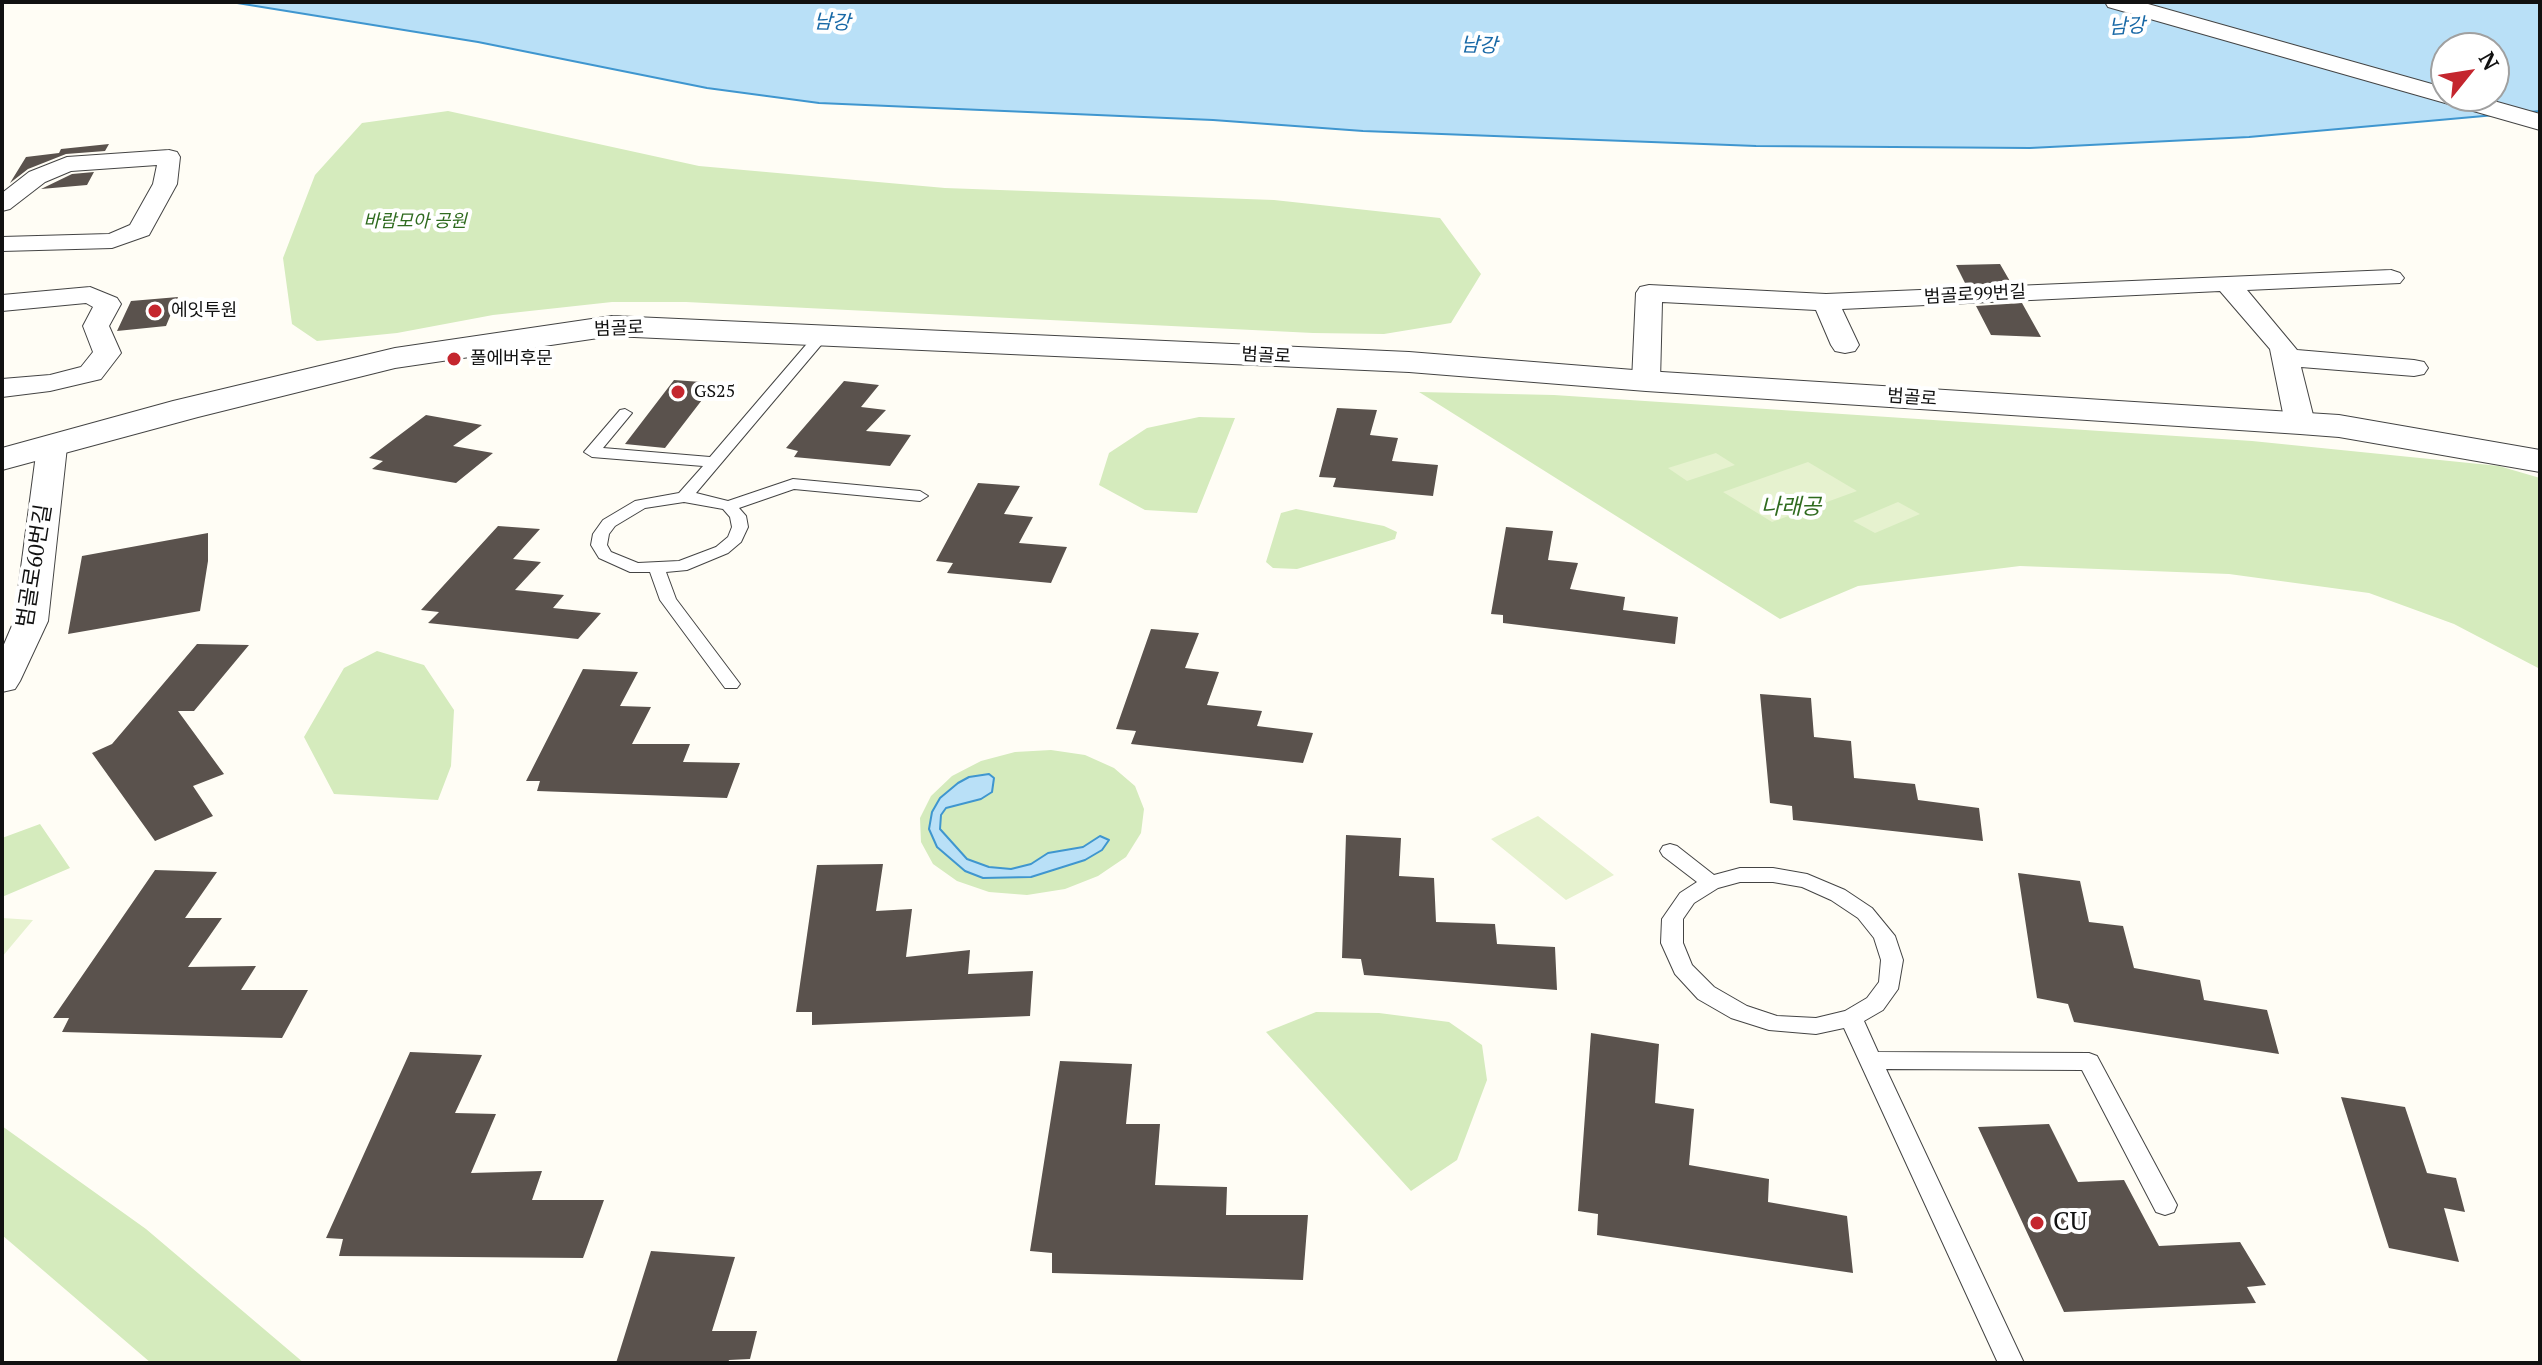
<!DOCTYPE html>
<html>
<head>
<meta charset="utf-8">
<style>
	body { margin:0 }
	#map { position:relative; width:2542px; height:1365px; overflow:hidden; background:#fffdf5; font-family:"PT Serif",serif }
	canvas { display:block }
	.frame { position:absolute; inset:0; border:4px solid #111; pointer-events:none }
	.north { position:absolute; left:2430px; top:32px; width:80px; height:80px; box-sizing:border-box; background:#fff; border:2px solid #a0a0a0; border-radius:50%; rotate:60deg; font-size:22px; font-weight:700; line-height:32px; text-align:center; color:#111 }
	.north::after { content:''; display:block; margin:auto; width:28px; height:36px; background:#c4262e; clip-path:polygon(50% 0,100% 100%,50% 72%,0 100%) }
</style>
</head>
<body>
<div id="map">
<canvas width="2542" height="1365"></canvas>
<div class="frame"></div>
<div class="north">N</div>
</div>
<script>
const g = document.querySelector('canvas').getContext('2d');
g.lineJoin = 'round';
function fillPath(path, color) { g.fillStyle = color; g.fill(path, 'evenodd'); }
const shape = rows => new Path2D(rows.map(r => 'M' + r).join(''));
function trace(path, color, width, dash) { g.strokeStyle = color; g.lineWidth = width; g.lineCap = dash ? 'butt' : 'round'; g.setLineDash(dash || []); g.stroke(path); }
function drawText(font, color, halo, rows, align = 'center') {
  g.font = font + ' "PT Serif","Noto Sans KR",serif'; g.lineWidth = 8; g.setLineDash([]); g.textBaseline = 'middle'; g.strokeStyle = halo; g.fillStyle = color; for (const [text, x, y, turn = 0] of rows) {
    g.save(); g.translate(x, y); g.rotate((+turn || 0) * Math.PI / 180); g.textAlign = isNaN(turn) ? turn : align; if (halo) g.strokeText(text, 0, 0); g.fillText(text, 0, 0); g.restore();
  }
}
fillPath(shape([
	[448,111,699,166,945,188,1274,200,1440,218,1481,274,1451,323,1384,334,1313,333,686,302,612,302,493,315,397,333,317,341,292,324,283,258,315,175,362,123],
	[1419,392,1554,395,2252,441,2499,466,2540,478,2540,669,2454,624,2369,593,2229,574,2020,566,1858,586,1780,619],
	[1199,417,1235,418,1197,513,1145,510,1099,485,1109,453,1147,428],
	[1296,509,1384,526,1397,532,1395,539,1297,569,1273,568,1266,562,1281,513],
	[377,651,424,665,454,710,451,766,438,800,334,794,304,737,344,668],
	[1051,750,1085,755,1114,768,1135,786,1144,809,1141,833,1126,857,1098,876,1065,889,1027,895,989,892,957,881,933,864,921,842,920,818,931,796,952,776,981,761,1015,752],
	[40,824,70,868,2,897,2,838],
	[1316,1012,1379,1013,1449,1022,1482,1045,1487,1080,1457,1160,1411,1191,1266,1032],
	[2,1126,146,1229,304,1363,151,1363,2,1235]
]), '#d5ebbd');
fillPath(shape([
	[1716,453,1735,465,1687,481,1668,468],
	[1808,462,1857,491,1772,522,1723,492],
	[1898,502,1920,514,1875,533,1853,521],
	[1538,816,1614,875,1566,900,1491,839],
	[2,918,33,920,2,957]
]), '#e6f2cf');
const water = shape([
	[231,2,2540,2,2540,111,2249,137,2030,148,1756,146,1363,131,1213,120,819,103,707,88,478,42,231,2],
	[2446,48,2494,48,2494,96,2446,96,2446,48],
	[989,774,994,778,992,792,981,799,946,808,941,815,940,829,967,859,989,867,1011,869,1031,864,1048,853,1083,847,1100,836,1109,840,1102,850,1085,860,1031,877,983,878,965,871,937,847,929,829,932,812,940,798,958,783,969,777,989,774]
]);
fillPath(water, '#b9e0f7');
trace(water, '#3f96cf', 2);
fillPath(shape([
	[109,144,105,151,66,154,28,169,10,183,26,157,59,153,61,149],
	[94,172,87,185,41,189,72,174],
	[2000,264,2011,283,1966,285,1956,265],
	[178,297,166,326,117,331,131,301],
	[2022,303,2041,337,1991,335,1976,306],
	[674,380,715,383,665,448,625,444],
	[844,381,879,385,861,407,886,410,866,431,911,435,890,466,794,457,798,451,786,448],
	[1337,408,1377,410,1370,435,1398,438,1392,461,1438,465,1433,496,1333,487,1336,478,1319,477],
	[426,415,482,425,453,446,493,453,456,483,372,469,383,461,369,458],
	[978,483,1020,486,1004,514,1033,517,1019,543,1067,547,1051,583,947,573,953,563,936,561],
	[498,526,540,529,513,559,541,562,515,590,564,595,553,608,601,613,578,639,428,623,439,612,421,610],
	[1506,527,1553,531,1548,560,1578,563,1570,589,1625,597,1623,610,1678,617,1675,644,1503,623,1503,615,1491,614],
	[208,533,208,561,200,611,68,634,82,556],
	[1151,629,1199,633,1185,668,1219,672,1207,705,1262,711,1257,726,1313,733,1303,763,1131,744,1136,731,1116,729],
	[197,644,249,645,194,711,178,711,224,774,193,786,213,816,155,841,92,753,112,744],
	[583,669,638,672,620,706,651,707,632,744,690,744,683,762,740,763,727,798,537,791,540,781,526,781],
	[1760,694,1811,698,1814,737,1851,741,1854,778,1915,784,1918,800,1979,808,1983,841,1793,820,1792,806,1770,803],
	[1346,835,1401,838,1399,876,1434,878,1436,922,1495,924,1497,944,1555,947,1557,990,1364,975,1361,959,1342,958],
	[883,864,876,911,912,909,906,957,970,950,968,974,1033,971,1030,1016,812,1025,812,1012,796,1012,817,865],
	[155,870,217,872,185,918,222,918,188,967,256,966,241,990,308,990,282,1038,62,1032,69,1018,53,1018],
	[2018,873,2080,881,2089,922,2123,926,2134,968,2200,980,2204,1000,2267,1010,2279,1054,2074,1022,2068,1004,2037,998],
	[1591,1033,1659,1044,1655,1103,1694,1109,1689,1165,1769,1179,1768,1202,1847,1216,1853,1273,1597,1235,1598,1214,1578,1211],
	[410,1052,482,1055,455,1113,496,1114,471,1173,542,1171,532,1200,604,1200,583,1258,339,1256,343,1239,326,1238],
	[1060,1061,1132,1064,1126,1124,1160,1124,1155,1185,1227,1187,1226,1215,1308,1215,1303,1280,1052,1273,1052,1253,1030,1251],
	[2341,1097,2405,1107,2427,1173,2456,1178,2465,1212,2444,1208,2459,1262,2389,1248],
	[2049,1124,2078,1182,2124,1180,2159,1246,2240,1242,2266,1285,2247,1287,2256,1303,2064,1312,1978,1127],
	[651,1251,735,1257,712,1331,757,1331,750,1359,729,1360,728,1363,616,1363]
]), '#5a524d');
const service = shape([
	[822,331,827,332,827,338,696,493,728,501,793,479,920,491,928,496,920,501,794,489,739,508,746,516,748,527,741,542,728,553,687,570,666,572,676,599,740,684,737,688,725,688,660,600,650,572,630,572,599,558,591,545,593,534,603,520,635,501,679,493,703,466,592,457,584,452,620,410,625,409,632,413,603,448,710,457,817,332,822,331],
	[684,502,723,509,730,517,732,527,728,537,716,547,679,561,638,563,611,552,607,545,609,534,615,526,645,508,684,502],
	[1670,844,1677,846,1714,875,1740,868,1773,868,1807,874,1845,890,1872,908,1895,936,1903,960,1898,989,1883,1010,1864,1021,1878,1052,2089,1053,2097,1056,2177,1205,2174,1212,2165,1215,2156,1212,2082,1070,1886,1069,2024,1363,1998,1363,1844,1028,1816,1034,1769,1030,1731,1018,1698,999,1675,974,1661,943,1662,919,1680,893,1697,882,1663,856,1660,851,1663,846,1670,844],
	[1740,882,1773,882,1802,887,1831,900,1858,918,1874,938,1881,960,1879,982,1867,998,1845,1011,1816,1018,1777,1016,1747,1006,1714,987,1692,965,1683,943,1683,919,1694,903,1718,888,1740,882]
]);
const minor = shape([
	[169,150,177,152,180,157,177,184,149,235,112,248,2,251,2,237,109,234,130,225,153,184,157,165,71,171,45,182,10,209,2,211,2,193,29,172,67,157,169,150],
	[2391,270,2400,273,2404,278,2400,283,2247,290,2297,350,2414,360,2424,362,2428,368,2424,374,2414,376,2301,367,2315,423,2310,429,2300,432,2290,429,2285,423,2270,349,2220,291,1842,309,1859,345,1855,351,1845,353,1835,351,1831,345,1816,310,1662,302,1660,381,1656,387,1646,389,1636,387,1632,381,1636,293,1640,287,1649,285,1826,294,2391,270],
	[90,287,117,298,121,304,109,326,121,353,101,379,50,391,2,397,2,379,50,375,81,367,93,352,83,326,93,307,86,303,2,311,2,295,90,287],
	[52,438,63,441,67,447,48,621,20,681,15,689,2,692,2,649,14,621,37,447,41,441,52,438]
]);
const tertiary = shape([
	[2105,2,2141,2,2446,88,2446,96,2476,96,2540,114,2540,130,2108,7,2105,2],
	[612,316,1409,352,1646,371,2339,415,2540,450,2540,472,2339,437,2300,434,1646,391,1409,372,612,336,395,368,198,417,2,470,2,448,173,401,395,348,612,316]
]);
trace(service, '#444', 2);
trace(minor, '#444', 2);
trace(tertiary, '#444', 2);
fillPath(service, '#fff');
fillPath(minor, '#fff');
fillPath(tertiary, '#fff');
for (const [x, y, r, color] of [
	[155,311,8,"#c4262e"],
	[454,359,8,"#c4262e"],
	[678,392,8,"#c4262e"],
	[2037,1223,8,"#c4262e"]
]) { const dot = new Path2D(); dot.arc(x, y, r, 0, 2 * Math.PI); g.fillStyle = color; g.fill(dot); trace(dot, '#fff', 3); }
drawText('italic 18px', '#2f6b1f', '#fff', [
	["바람모아 공원",415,222]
]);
drawText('18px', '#111', '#fff', [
	["범골로99번길",1975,295,-3],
	["범골로",619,329,-2],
	["범골로",1266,356,3],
	["범골로",1912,398,4]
]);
drawText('18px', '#111', '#fff', [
	["에잇투원",171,311],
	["풀에버후문",470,359],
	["GS25",694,392]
], 'left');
drawText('italic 20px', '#1768a6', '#fff', [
	["남강",832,23,2],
	["남강",2127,27,-3],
	["남강",1479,46,2]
]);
drawText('italic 22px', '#2f6b1f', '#fff', [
	["나래공",1791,508]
]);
drawText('22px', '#111', '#fff', [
	["범골로60번길",35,566,-81]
]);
drawText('26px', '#111', '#fff', [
	["CU",2053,1223]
], 'left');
</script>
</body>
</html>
